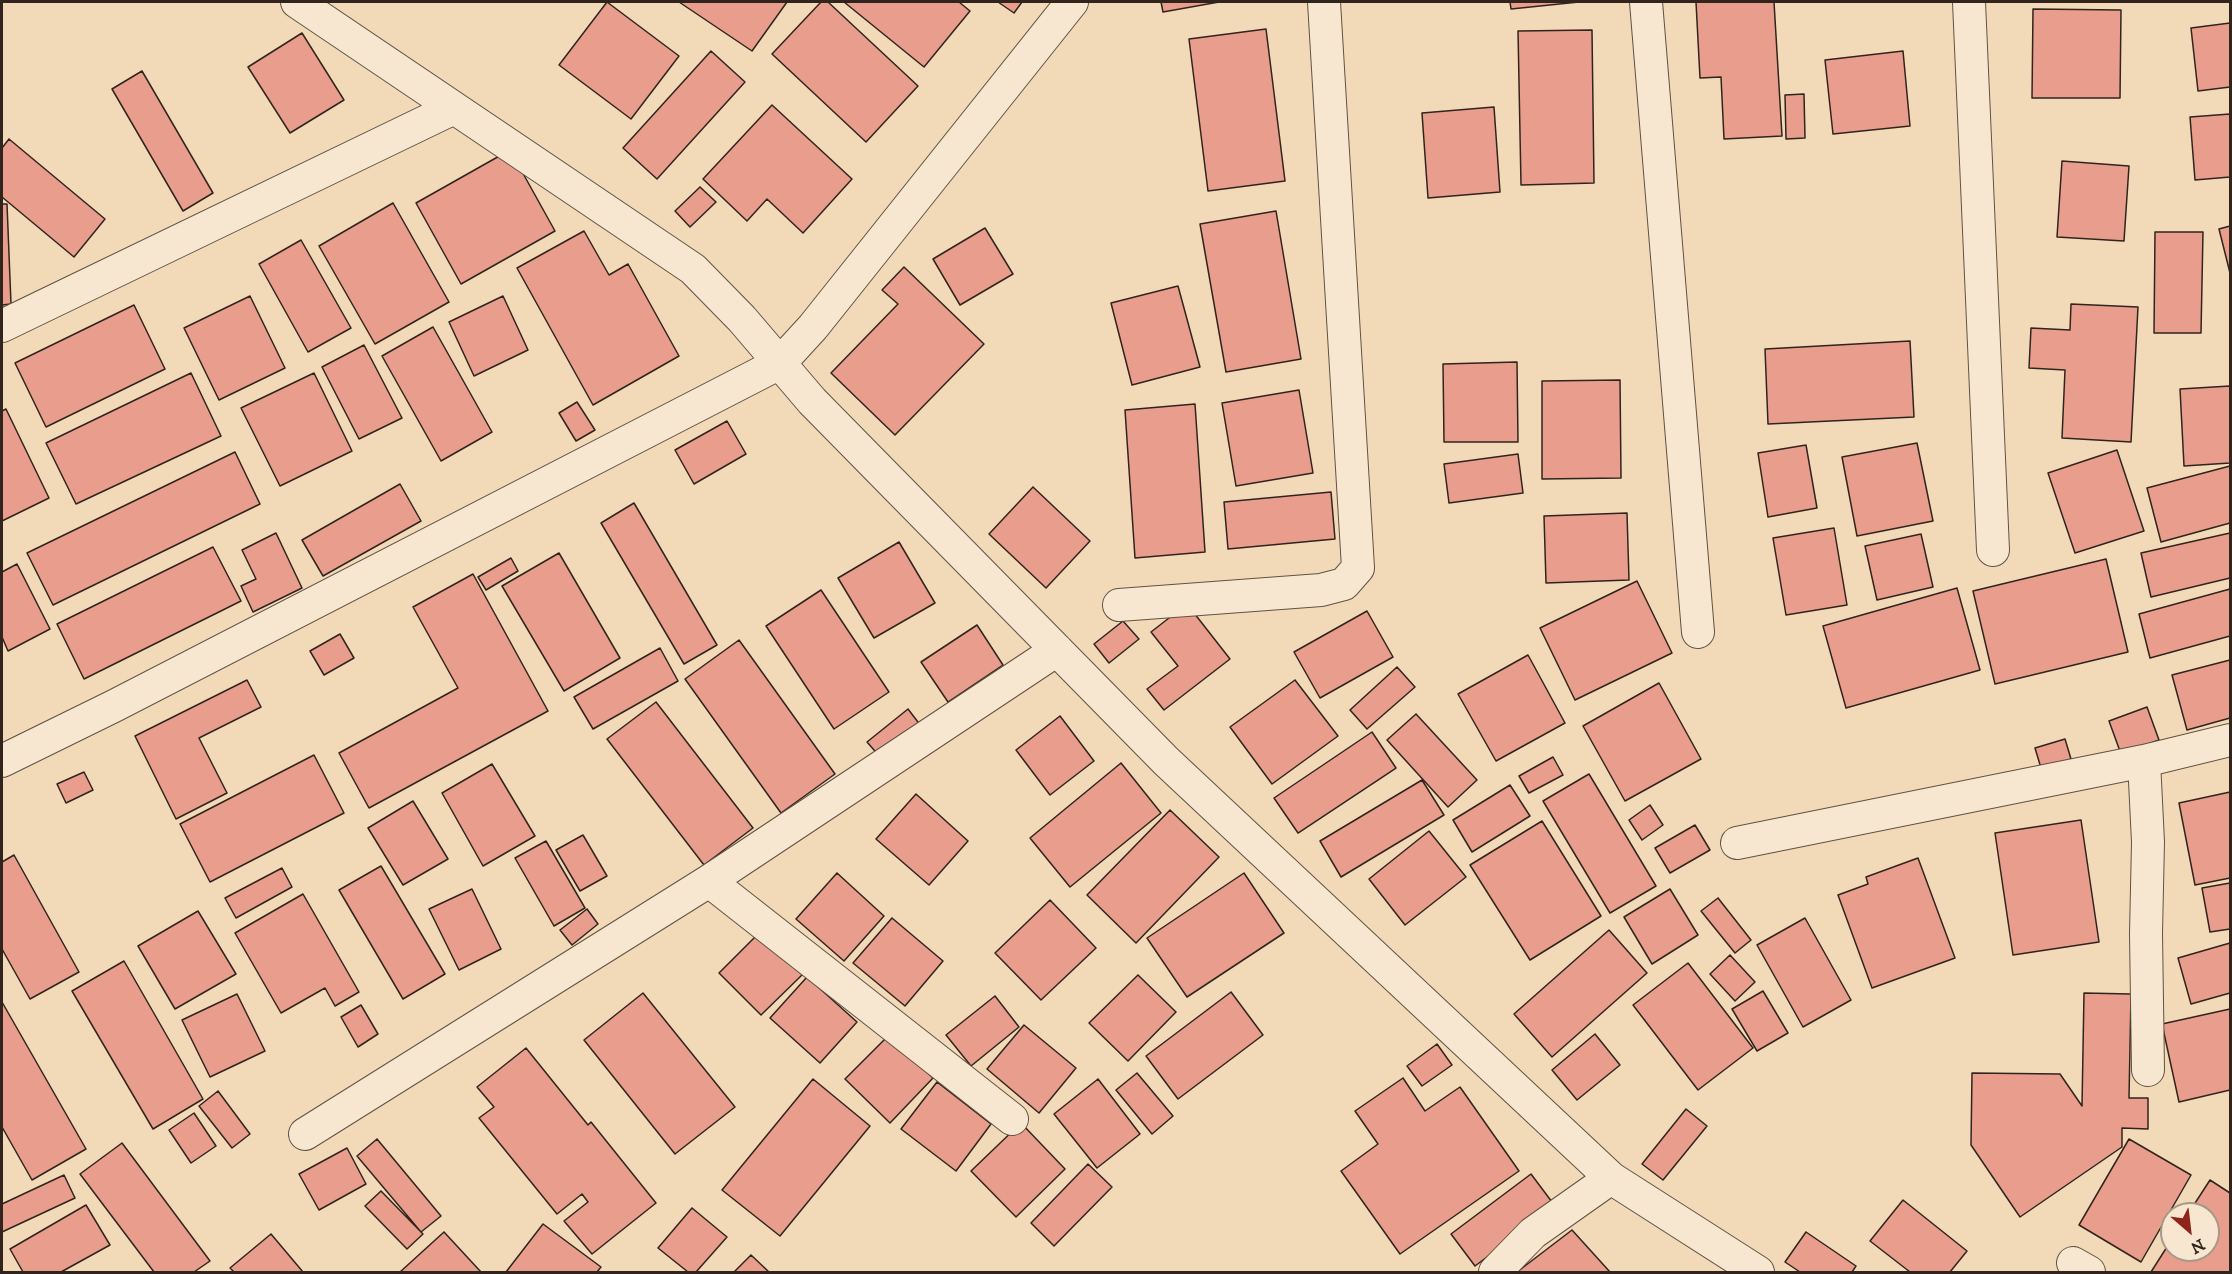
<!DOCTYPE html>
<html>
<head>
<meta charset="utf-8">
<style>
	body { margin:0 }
	#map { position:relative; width:2232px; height:1274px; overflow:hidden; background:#f2dab8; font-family:"IM FELL DW Pica",serif }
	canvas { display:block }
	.frame { position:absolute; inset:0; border:3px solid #30241d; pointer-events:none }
	.north { position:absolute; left:2160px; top:1202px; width:60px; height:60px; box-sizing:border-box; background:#f7e7d1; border:2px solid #a79989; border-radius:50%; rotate:152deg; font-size:16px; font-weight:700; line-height:24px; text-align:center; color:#30241d }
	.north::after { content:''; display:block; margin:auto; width:21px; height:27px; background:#8f2418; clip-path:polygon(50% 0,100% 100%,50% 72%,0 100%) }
</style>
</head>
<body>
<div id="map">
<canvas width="2232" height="1274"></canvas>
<div class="frame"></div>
<div class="north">N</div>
</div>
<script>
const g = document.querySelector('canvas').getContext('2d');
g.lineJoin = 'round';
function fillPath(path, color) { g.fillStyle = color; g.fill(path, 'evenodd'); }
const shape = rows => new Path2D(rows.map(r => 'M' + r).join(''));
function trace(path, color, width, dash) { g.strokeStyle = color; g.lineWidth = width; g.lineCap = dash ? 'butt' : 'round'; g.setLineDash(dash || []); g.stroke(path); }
const building = shape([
	[607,2,679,56,631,119,559,65,607,2],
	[679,2,787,2,752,51,679,2],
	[821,2,828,2,918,86,866,142,772,54,821,2],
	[844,2,959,2,970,11,924,67,844,2],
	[998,2,1022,2,1014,13,998,2],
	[1161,2,1219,2,1163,12,1161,2],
	[1510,2,1579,2,1511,9,1510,2],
	[1696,2,1774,2,1782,136,1724,139,1721,77,1700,78,1696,2],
	[2033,9,2121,10,2120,98,2032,98,2033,9],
	[2230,23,2230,87,2198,91,2191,28,2230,23],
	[1266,29,1285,181,1208,191,1189,39,1266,29],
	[1592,30,1594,183,1521,185,1518,31,1592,30],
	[302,33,344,100,290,133,248,67,302,33],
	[711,51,745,82,657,179,623,148,711,51],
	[1903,51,1910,126,1833,134,1825,60,1903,51],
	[142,71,213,193,183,211,112,89,142,71],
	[1804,94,1805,138,1786,139,1785,95,1804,94],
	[772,105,852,179,803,233,767,199,747,221,703,179,772,105],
	[1494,107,1500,192,1428,198,1422,113,1494,107],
	[2230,114,2230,177,2195,180,2190,117,2230,114],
	[9,139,105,219,74,257,2,197,2,148,9,139],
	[510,150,555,231,461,284,416,203,510,150],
	[2062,161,2129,166,2124,241,2057,237,2062,161],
	[700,187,716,202,690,227,675,211,700,187],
	[393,203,449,302,375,344,319,246,393,203],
	[2,204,7,204,11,304,2,305,2,204],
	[1276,211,1301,359,1226,372,1200,224,1276,211],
	[2230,226,2230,273,2219,229,2230,226],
	[985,228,1013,274,960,305,933,259,985,228],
	[584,231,609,275,628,264,679,356,593,405,517,268,584,231],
	[2155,232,2203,232,2201,333,2154,333,2155,232],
	[301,240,351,328,308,352,259,264,301,240],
	[904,267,984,344,895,435,831,373,898,304,882,290,904,267],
	[1178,286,1200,367,1132,385,1111,303,1178,286],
	[250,296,285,368,219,400,184,328,250,296],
	[503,296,528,350,474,376,449,322,503,296],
	[2071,304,2138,307,2131,442,2062,438,2065,370,2029,368,2031,328,2070,330,2071,304],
	[134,305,165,369,46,427,15,363,134,305],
	[433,327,492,432,441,461,382,356,433,327],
	[1910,341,1914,417,1768,424,1765,349,1910,341],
	[364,345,402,418,359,439,322,367,364,345],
	[1517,362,1518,442,1444,442,1443,364,1517,362],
	[191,373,221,436,76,504,46,443,191,373],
	[314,373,352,451,280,486,241,408,314,373],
	[1620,380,1621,478,1542,479,1542,381,1620,380],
	[2230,386,2230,463,2184,466,2180,389,2230,386],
	[1299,390,1313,473,1236,486,1222,403,1299,390],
	[577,402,595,430,576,441,559,413,577,402],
	[1195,404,1205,552,1135,558,1125,410,1195,404],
	[6,409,49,498,2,521,2,411,6,409],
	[727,421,746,454,694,484,675,450,727,421],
	[1917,443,1933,521,1857,536,1842,457,1917,443],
	[1806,445,1817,508,1768,517,1758,453,1806,445],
	[2117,450,2144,531,2075,553,2048,473,2117,450],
	[235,452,260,504,53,605,27,553,235,452],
	[1518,454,1523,493,1449,503,1444,464,1518,454],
	[2230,466,2230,523,2161,542,2147,488,2230,466],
	[400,484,421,521,323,576,302,540,400,484],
	[1033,487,1090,541,1046,588,989,534,1033,487],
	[1331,492,1335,539,1228,549,1224,502,1331,492],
	[634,503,717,645,684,664,601,523,634,503],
	[1627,513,1629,580,1546,583,1544,516,1627,513],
	[1834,528,1847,605,1786,615,1773,538,1834,528],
	[276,533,302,588,253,612,241,586,256,579,242,550,276,533],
	[2230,533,2230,578,2151,597,2141,553,2230,533],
	[1921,534,1933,587,1877,600,1865,546,1921,534],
	[899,542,935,603,874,638,838,578,899,542],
	[213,547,241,601,84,679,57,624,213,547],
	[559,553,620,658,564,691,502,586,559,553],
	[511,558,518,571,486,590,478,577,511,558],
	[2106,559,2128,652,1995,684,1973,591,2106,559],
	[17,564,50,629,8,651,2,637,2,572,17,564],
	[473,574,548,711,369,808,339,753,458,688,413,607,473,574],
	[1637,581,1672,653,1575,700,1540,628,1637,581],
	[1957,588,1980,670,1846,708,1823,626,1957,588],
	[2230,589,2230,636,2150,658,2139,614,2230,589],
	[821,590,889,692,834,729,766,626,821,590],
	[1187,604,1230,659,1164,710,1147,689,1178,666,1151,632,1187,604],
	[1367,611,1393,657,1320,698,1294,652,1367,611],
	[1123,621,1139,639,1109,663,1094,644,1123,621],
	[977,625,1003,665,948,702,921,662,977,625],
	[340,634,354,658,324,675,310,651,340,634],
	[739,640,835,774,781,813,685,679,739,640],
	[660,648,678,681,593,729,574,697,660,648],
	[1528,655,1565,723,1496,761,1458,694,1528,655],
	[2230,660,2230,718,2187,730,2172,675,2230,660],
	[1397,667,1415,687,1367,729,1350,710,1397,667],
	[247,680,261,707,199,738,227,793,176,819,135,736,247,680],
	[1295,680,1338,736,1272,784,1230,727,1295,680],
	[1659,683,1701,759,1625,801,1583,726,1659,683],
	[656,702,753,828,704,865,607,739,656,702],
	[2147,707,2159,740,2121,754,2109,721,2147,707],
	[908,709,921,726,881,758,867,742,908,709],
	[1416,714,1477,780,1448,807,1387,740,1416,714],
	[1060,716,1094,761,1050,795,1016,750,1060,716],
	[1372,732,1396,768,1298,833,1274,798,1372,732],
	[2065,739,2071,759,2041,768,2035,748,2065,739],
	[314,755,344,813,210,882,180,824,314,755],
	[1553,757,1563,775,1529,793,1519,776,1553,757],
	[1121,763,1161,813,1070,887,1030,838,1121,763],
	[492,764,535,836,483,866,442,793,492,764],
	[84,772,93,790,66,803,57,784,84,772],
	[1589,774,1656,886,1610,913,1543,801,1589,774],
	[1422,780,1444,815,1341,877,1320,841,1422,780],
	[1510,785,1530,816,1472,852,1453,820,1510,785],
	[2230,792,2230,878,2195,885,2179,803,2230,792],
	[916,794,968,841,929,885,876,839,916,794],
	[413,801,448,859,403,885,368,828,413,801],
	[1650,805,1663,825,1642,840,1629,820,1650,805],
	[1170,810,1219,857,1136,943,1087,895,1170,810],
	[2081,820,2099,942,2013,955,1995,833,2081,820],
	[1542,821,1601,916,1530,960,1470,865,1542,821],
	[1695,825,1710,850,1670,873,1655,848,1695,825],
	[1429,831,1466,877,1405,925,1369,879,1429,831],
	[583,835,607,876,580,891,556,850,583,835],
	[546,841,585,908,554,926,515,858,546,841],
	[14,855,79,972,30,999,2,949,2,862,14,855],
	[1918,858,1955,958,1872,988,1838,895,1868,884,1866,877,1918,858],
	[381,866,445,974,403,999,339,890,381,866],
	[282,868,292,887,236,918,225,898,282,868],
	[837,873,884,916,844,961,796,919,837,873],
	[1244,873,1284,933,1187,997,1147,938,1244,873],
	[2230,883,2230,929,2210,932,2202,888,2230,883],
	[472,889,501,949,459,970,429,909,472,889],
	[1670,889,1698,935,1652,964,1624,917,1670,889],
	[303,894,359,992,335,1006,325,988,281,1013,235,933,303,894],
	[1718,898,1751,940,1735,953,1701,911,1718,898],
	[1050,900,1096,948,1041,1000,995,953,1050,900],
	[587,909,598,924,572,945,560,930,587,909],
	[198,911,236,974,175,1009,138,946,198,911],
	[892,918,943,961,905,1006,853,963,892,918],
	[1805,918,1851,1000,1803,1027,1757,945,1805,918],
	[1609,930,1647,973,1552,1057,1514,1014,1609,930],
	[760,932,803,974,761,1015,719,973,760,932],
	[2230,943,2230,993,2191,1004,2178,958,2230,943],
	[1730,955,1755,982,1735,1001,1710,974,1730,955],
	[124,961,203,1099,153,1129,72,991,124,961],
	[1688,963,1753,1048,1698,1090,1633,1005,1688,963],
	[1138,975,1176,1012,1128,1061,1089,1023,1138,975],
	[807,977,857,1022,820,1063,770,1018,807,977],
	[1763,991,1788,1033,1757,1051,1732,1009,1763,991],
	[1231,992,1263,1035,1178,1099,1146,1056,1231,992],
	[643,993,735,1107,675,1154,584,1040,643,993],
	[2084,993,2131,994,2129,1098,2148,1098,2148,1129,2122,1128,2122,1147,2020,1217,1971,1145,1972,1073,2060,1074,2082,1106,2084,993],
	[237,994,265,1051,210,1077,182,1020,237,994],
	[995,996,1019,1027,971,1066,946,1035,995,996],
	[2,1002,86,1149,32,1180,2,1127,2,1002],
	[361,1005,378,1034,358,1047,341,1017,361,1005],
	[2230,1009,2230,1090,2179,1102,2162,1024,2230,1009],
	[1024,1025,1076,1068,1039,1113,987,1069,1024,1025],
	[1595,1034,1620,1065,1577,1100,1552,1070,1595,1034],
	[889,1035,933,1078,890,1123,845,1079,889,1035],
	[1437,1044,1452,1065,1422,1086,1407,1066,1437,1044],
	[526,1048,588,1125,591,1122,656,1203,592,1254,564,1221,588,1202,582,1194,557,1214,479,1118,494,1107,477,1087,526,1048],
	[1137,1073,1173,1116,1152,1134,1116,1090,1137,1073],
	[1403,1078,1425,1111,1460,1087,1519,1171,1400,1254,1341,1171,1378,1144,1355,1111,1403,1078],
	[813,1079,870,1126,780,1236,722,1190,813,1079],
	[1098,1079,1140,1134,1097,1168,1054,1114,1098,1079],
	[937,1082,991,1124,956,1171,901,1129,937,1082],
	[218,1091,250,1134,232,1148,199,1106,218,1091],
	[1686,1109,1707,1126,1663,1180,1642,1164,1686,1109],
	[194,1113,216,1146,191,1163,169,1130,194,1113],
	[1021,1123,1065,1169,1016,1217,971,1171,1021,1123],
	[377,1139,441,1216,421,1232,357,1156,377,1139],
	[2129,1139,2191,1175,2141,1262,2079,1225,2129,1139],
	[122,1143,210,1261,194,1272,154,1272,80,1174,122,1143],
	[347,1148,366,1184,319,1210,299,1174,347,1148],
	[1088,1164,1112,1187,1054,1246,1031,1223,1088,1164],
	[1531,1174,1555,1206,1475,1266,1451,1234,1531,1174],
	[64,1175,75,1198,2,1232,2,1204,64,1175],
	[2210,1180,2230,1193,2230,1272,2151,1272,2172,1239,2172,1250,2208,1250,2208,1214,2188,1214,2210,1180],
	[381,1191,423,1234,407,1249,365,1206,381,1191],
	[1903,1200,1967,1251,1950,1272,1910,1272,1870,1241,1903,1200],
	[86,1205,110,1245,61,1272,23,1272,10,1249,86,1205],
	[692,1208,727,1237,696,1272,688,1272,658,1248,692,1208],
	[543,1224,601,1267,597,1272,506,1272,543,1224],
	[1572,1230,1610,1272,1517,1272,1572,1230],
	[444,1232,481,1272,400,1272,444,1232],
	[1806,1232,1856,1266,1852,1272,1800,1272,1785,1262,1806,1232],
	[271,1234,303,1272,234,1272,230,1268,271,1234],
	[751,1255,769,1272,734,1272,751,1255]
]);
fillPath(building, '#e99d8c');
trace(building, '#30241d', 1.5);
const street = shape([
	[297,2,693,269,742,319,812,401,1166,761,1611,1178,1758,1272],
	[1646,2,1698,632],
	[1969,2,1993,550],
	[2,326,454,108],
	[1119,605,1321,590,1344,584,1358,568,1324,2],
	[2,761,114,706,780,363,813,327,1072,2],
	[2144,761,2148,842,2146,933,2148,1070],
	[1737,843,2144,761,2230,740],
	[709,881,1012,1119],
	[305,1134,709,881,1057,650],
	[2073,1263,2089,1272],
	[1495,1272,1533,1233,1611,1178]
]);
trace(street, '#605244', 34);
trace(street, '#f7e7d1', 32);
</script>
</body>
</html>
